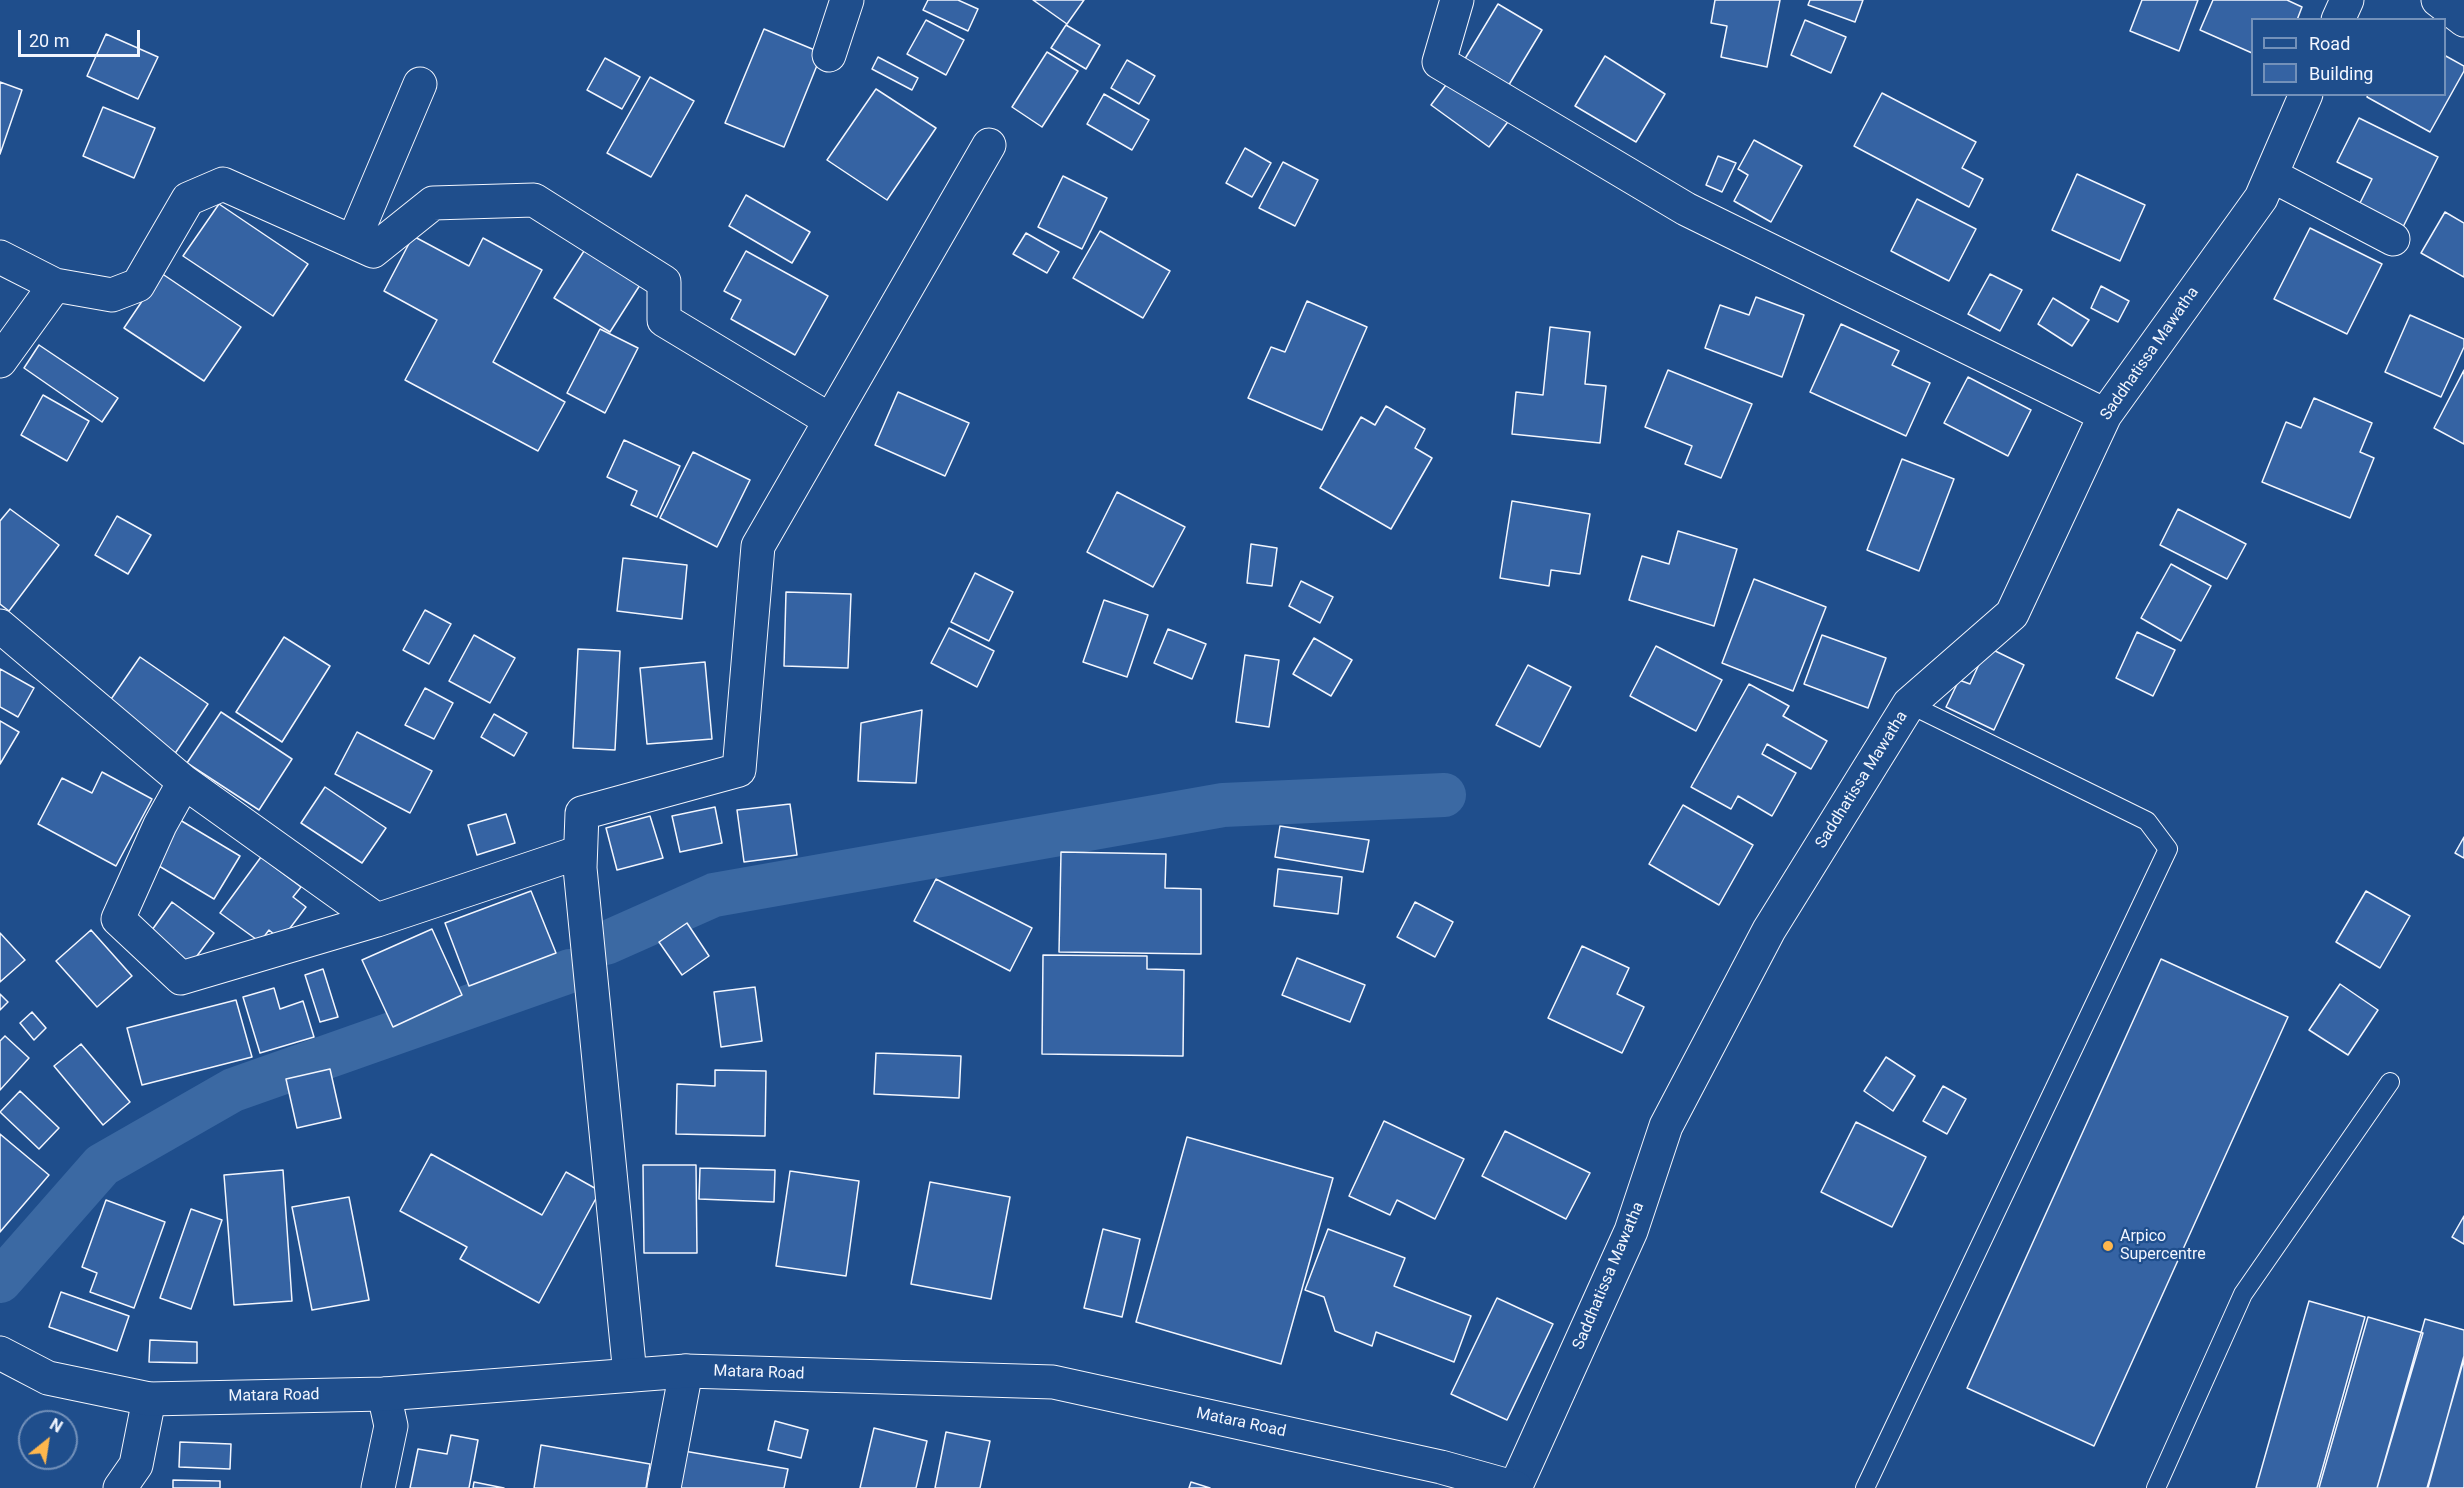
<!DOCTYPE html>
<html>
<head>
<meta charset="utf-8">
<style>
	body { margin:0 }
	#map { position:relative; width:2464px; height:1488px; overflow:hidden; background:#1f4e8c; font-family:Roboto,sans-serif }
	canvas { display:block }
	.legend { position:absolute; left:2251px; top:18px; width:195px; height:78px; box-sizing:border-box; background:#1f4e8c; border:2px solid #7391ba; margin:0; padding:8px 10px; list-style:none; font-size:18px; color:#f2f6ff }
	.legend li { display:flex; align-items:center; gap:12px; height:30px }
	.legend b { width:30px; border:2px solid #7391ba }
	.north { position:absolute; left:18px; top:1410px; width:60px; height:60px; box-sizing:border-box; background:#1f4e8c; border:2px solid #7391ba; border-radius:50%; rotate:30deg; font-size:16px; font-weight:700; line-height:24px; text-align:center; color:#f2f6ff }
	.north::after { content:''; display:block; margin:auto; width:21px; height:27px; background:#ffb74d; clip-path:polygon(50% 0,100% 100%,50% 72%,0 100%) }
	.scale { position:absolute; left:18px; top:30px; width:122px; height:27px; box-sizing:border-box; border:3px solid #f2f6ff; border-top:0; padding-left:8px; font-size:18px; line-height:21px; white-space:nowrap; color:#f2f6ff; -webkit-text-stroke:4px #1f4e8c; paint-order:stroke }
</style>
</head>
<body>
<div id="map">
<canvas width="2464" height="1488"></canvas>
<ul class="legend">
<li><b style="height:8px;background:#1f4e8c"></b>Road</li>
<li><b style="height:16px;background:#3563a3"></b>Building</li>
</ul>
<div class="north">N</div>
<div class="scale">20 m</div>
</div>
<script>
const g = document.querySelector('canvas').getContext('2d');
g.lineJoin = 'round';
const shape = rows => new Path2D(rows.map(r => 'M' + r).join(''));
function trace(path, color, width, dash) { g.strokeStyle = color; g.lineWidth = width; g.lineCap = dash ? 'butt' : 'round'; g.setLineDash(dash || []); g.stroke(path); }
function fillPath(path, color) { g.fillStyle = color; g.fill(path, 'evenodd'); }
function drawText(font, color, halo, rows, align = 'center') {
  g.font = font + ' Roboto,sans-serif'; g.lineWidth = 4.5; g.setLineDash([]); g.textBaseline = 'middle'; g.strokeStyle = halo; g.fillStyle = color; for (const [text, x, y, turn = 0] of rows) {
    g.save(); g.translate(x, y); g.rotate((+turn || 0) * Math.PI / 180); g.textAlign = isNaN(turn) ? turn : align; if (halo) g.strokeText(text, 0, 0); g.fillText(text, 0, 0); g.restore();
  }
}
trace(shape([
	[606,943,714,895,1223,805,1444,795],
	[0,1281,102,1165,233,1090,570,971]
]), '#3b69a3', 44);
const building = shape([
	[928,0,958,0,978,9,968,31,923,10,928,0],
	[1033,0,1084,0,1067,24,1033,0],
	[1715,0,1780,0,1767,67,1721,57,1727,26,1711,23,1715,0],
	[1810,0,1863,0,1855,22,1808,5,1810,0],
	[2142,0,2198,0,2179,51,2130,31,2142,0],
	[2213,0,2287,0,2302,7,2297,20,2252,20,2252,53,2200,30,2213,0],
	[1498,4,1542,30,1507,88,1463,62,1498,4],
	[926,20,964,40,946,75,907,54,926,20],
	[1805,20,1846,37,1831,73,1791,55,1805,20],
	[1066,25,1100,45,1086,69,1051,48,1066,25],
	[764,29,822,53,784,147,725,123,764,29],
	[106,34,158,57,138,99,87,76,106,34],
	[1047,52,1078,71,1042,127,1012,107,1047,52],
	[2444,55,2464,66,2464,71,2430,132,2367,97,2368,94,2444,94,2444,55],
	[1605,56,1665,94,1636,142,1575,106,1605,56],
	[878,57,918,78,912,90,872,69,878,57],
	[605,58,640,77,622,109,587,90,605,58],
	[1127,60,1155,76,1139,104,1111,88,1127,60],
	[650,77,694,101,651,177,607,153,650,77],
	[1452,77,1510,119,1489,147,1431,105,1452,77],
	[0,82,22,90,0,154,0,82],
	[876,89,936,128,887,200,827,160,876,89],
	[1882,93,1976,142,1962,168,1983,179,1969,207,1854,146,1882,93],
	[1104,94,1149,120,1132,150,1087,124,1104,94],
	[103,107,155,128,134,178,83,156,103,107],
	[2359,118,2438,157,2401,231,2357,209,2372,179,2337,162,2359,118],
	[1754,140,1802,166,1771,222,1734,201,1748,175,1738,169,1754,140],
	[1245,148,1271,163,1252,197,1226,183,1245,148],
	[1718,156,1736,163,1722,192,1706,185,1718,156],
	[1283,162,1318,180,1295,226,1259,208,1283,162],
	[2077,174,2145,205,2120,261,2052,230,2077,174],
	[1063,176,1107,198,1082,249,1038,227,1063,176],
	[746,195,810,232,792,263,729,226,746,195],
	[1917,199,1976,229,1949,281,1891,251,1917,199],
	[219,204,308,264,273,316,183,256,219,204],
	[2445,212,2464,223,2464,277,2421,253,2445,212],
	[2310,228,2382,264,2347,334,2274,299,2310,228],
	[1100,231,1170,271,1143,318,1073,278,1100,231],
	[1026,233,1059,252,1047,273,1013,254,1026,233],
	[413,236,469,266,483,238,542,270,493,362,565,402,538,451,405,380,437,320,384,291,413,236],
	[591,240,647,274,610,332,554,298,591,240],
	[746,251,828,296,795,355,731,319,741,300,724,291,746,251],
	[161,273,241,327,204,381,124,328,161,273],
	[1990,274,2022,290,2000,331,1968,314,1990,274],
	[2101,286,2129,301,2118,322,2091,308,2101,286],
	[1756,297,1804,315,1782,377,1705,348,1720,305,1749,315,1756,297],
	[2053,298,2089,320,2072,346,2038,324,2053,298],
	[1307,301,1367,327,1322,430,1248,398,1271,347,1285,352,1307,301],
	[2410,315,2464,339,2464,347,2441,397,2385,372,2410,315],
	[1841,324,1899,351,1892,365,1930,383,1906,436,1810,392,1841,324],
	[1550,327,1590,332,1585,384,1606,386,1600,443,1512,434,1516,392,1543,395,1550,327],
	[600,329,638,348,605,413,567,393,600,329],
	[39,345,118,398,102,422,24,368,39,345],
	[1668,370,1752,404,1721,478,1685,464,1692,446,1645,427,1668,370],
	[2464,370,2464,444,2434,428,2464,370],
	[1968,377,2031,410,2008,456,1944,423,1968,377],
	[898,392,969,423,945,476,875,445,898,392],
	[43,395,89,421,67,461,21,435,43,395],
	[2314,398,2372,423,2360,452,2374,458,2350,518,2262,482,2286,422,2301,428,2314,398],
	[1386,406,1425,429,1415,448,1432,458,1391,529,1320,488,1361,417,1375,425,1386,406],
	[624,440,680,466,657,517,631,505,637,491,607,477,624,440],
	[693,452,750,480,717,547,660,518,693,452],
	[1902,459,1954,479,1919,571,1867,550,1902,459],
	[1117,492,1185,527,1153,587,1087,552,1117,492],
	[1512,501,1590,514,1580,574,1551,570,1549,586,1500,578,1512,501],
	[10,509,59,545,9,611,0,604,0,521,10,509],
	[2178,509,2246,544,2227,579,2160,545,2178,509],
	[117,516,151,535,128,574,95,555,117,516],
	[1678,531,1737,549,1714,626,1629,600,1642,556,1669,564,1678,531],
	[1251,544,1277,548,1272,586,1247,583,1251,544],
	[623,558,687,565,682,619,617,611,623,558],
	[2171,564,2211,586,2181,641,2141,618,2171,564],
	[975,573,1013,592,989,641,951,622,975,573],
	[1754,579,1826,607,1793,691,1722,663,1754,579],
	[1301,581,1333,597,1320,623,1289,606,1301,581],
	[786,592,851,594,848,668,784,666,786,592],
	[1104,600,1148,615,1127,677,1083,662,1104,600],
	[425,610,451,624,429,664,403,650,425,610],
	[949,628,994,651,977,687,931,663,949,628],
	[1168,629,1206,644,1192,679,1154,663,1168,629],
	[2137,632,2175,650,2153,696,2116,678,2137,632],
	[474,635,515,658,490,703,449,681,474,635],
	[1822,635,1886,658,1868,708,1804,684,1822,635],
	[284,637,330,666,282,742,236,712,284,637],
	[1314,638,1352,660,1331,696,1293,674,1314,638],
	[1656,646,1722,680,1696,731,1630,696,1656,646],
	[1987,647,2024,665,1994,730,1946,707,1959,680,1970,684,1987,647],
	[578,649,620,651,615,750,573,748,578,649],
	[1245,655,1279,660,1269,727,1236,722,1245,655],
	[140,657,208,704,174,755,105,708,140,657],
	[705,662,712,739,647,744,640,668,705,662],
	[1528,665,1571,687,1540,747,1496,725,1528,665],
	[0,669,34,688,18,717,0,707,0,669],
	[1749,684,1789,706,1783,716,1827,741,1811,769,1767,744,1762,754,1796,773,1772,816,1738,796,1731,809,1691,787,1749,684],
	[425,688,453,703,434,739,405,725,425,688],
	[922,710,916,783,858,781,861,723,922,710],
	[221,712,292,759,259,810,187,763,221,712],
	[494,714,527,733,514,756,481,737,494,714],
	[0,721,19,732,0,764,0,721],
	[357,732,432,771,410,813,335,774,357,732],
	[102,772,152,799,116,866,38,824,62,778,92,793,102,772],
	[325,787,386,828,362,863,301,823,325,787],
	[790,804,797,855,744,862,737,810,790,804],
	[1683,805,1753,845,1719,905,1649,864,1683,805],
	[715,807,722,843,680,852,672,816,715,807],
	[506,814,515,843,477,855,468,825,506,814],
	[650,816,663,858,617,870,606,828,650,816],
	[180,820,240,856,214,899,154,863,180,820],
	[1280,826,1369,840,1363,872,1275,857,1280,826],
	[2464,837,2464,858,2455,853,2464,837],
	[1061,852,1166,854,1165,888,1201,889,1201,954,1059,952,1061,852],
	[261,857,301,887,293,897,306,907,281,940,269,930,260,942,220,913,261,857],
	[1278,869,1342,877,1338,914,1274,906,1278,869],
	[936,879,1032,928,1010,971,914,921,936,879],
	[531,891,556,953,469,986,445,923,531,891],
	[2366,891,2410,916,2380,968,2336,942,2366,891],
	[172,902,214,933,188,968,147,937,172,902],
	[1415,902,1453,922,1435,957,1397,937,1415,902],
	[687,923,709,956,682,975,659,942,687,923],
	[432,929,462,995,393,1027,362,960,432,929],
	[91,930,132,976,97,1007,56,961,91,930],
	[0,933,25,960,0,982,0,933],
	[1582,946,1629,968,1617,994,1644,1007,1622,1053,1548,1018,1582,946],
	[1043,955,1147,956,1147,969,1184,970,1183,1056,1042,1054,1043,955],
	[1297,958,1365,985,1350,1022,1282,995,1297,958],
	[2161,959,2288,1017,2094,1446,1967,1388,2161,959],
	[323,969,338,1017,320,1022,305,975,323,969],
	[2340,984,2378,1010,2348,1055,2309,1030,2340,984],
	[755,987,762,1041,721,1047,714,992,755,987],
	[274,988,280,1009,303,1001,314,1037,260,1053,243,997,274,988],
	[0,994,8,1002,0,1010,0,994],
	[236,1000,252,1057,142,1085,127,1028,236,1000],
	[32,1012,46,1028,34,1040,20,1023,32,1012],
	[5,1036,29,1058,0,1090,0,1041,5,1036],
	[81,1044,130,1102,103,1125,54,1066,81,1044],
	[876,1053,961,1056,959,1098,874,1094,876,1053],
	[1886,1057,1915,1076,1893,1111,1864,1091,1886,1057],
	[330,1069,341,1118,297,1128,286,1079,330,1069],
	[715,1070,766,1071,765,1136,676,1134,677,1084,715,1086,715,1070],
	[1943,1086,1966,1099,1947,1134,1923,1121,1943,1086],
	[20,1091,59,1128,39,1149,0,1112,20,1091],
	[1384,1121,1464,1159,1435,1219,1397,1200,1390,1215,1349,1196,1384,1121],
	[1856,1122,1926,1157,1892,1227,1821,1192,1856,1122],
	[1505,1131,1590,1173,1566,1219,1482,1176,1505,1131],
	[0,1134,49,1175,0,1232,0,1134],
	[1187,1137,1333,1178,1281,1364,1136,1322,1187,1137],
	[431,1154,542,1215,566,1172,600,1191,539,1303,460,1259,467,1247,400,1211,431,1154],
	[643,1165,696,1165,697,1253,644,1253,643,1165],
	[700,1168,775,1170,774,1202,699,1199,700,1168],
	[283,1170,292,1301,234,1305,224,1175,283,1170],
	[790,1171,859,1181,846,1276,776,1266,790,1171],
	[930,1182,1010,1197,991,1299,911,1284,930,1182],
	[349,1197,369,1300,312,1310,292,1207,349,1197],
	[106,1200,165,1222,134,1308,90,1292,97,1273,82,1267,106,1200],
	[191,1209,222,1220,191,1309,160,1298,191,1209],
	[2464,1216,2464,1244,2452,1237,2464,1216],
	[1103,1229,1140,1239,1122,1317,1084,1308,1103,1229],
	[1328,1229,1405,1258,1394,1286,1471,1316,1454,1362,1376,1332,1372,1346,1335,1331,1324,1297,1305,1290,1328,1229],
	[61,1292,129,1316,117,1351,49,1327,61,1292],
	[1497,1298,1553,1324,1507,1420,1451,1394,1497,1298],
	[2309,1301,2365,1317,2317,1488,2256,1488,2309,1301],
	[2368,1317,2423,1333,2377,1488,2319,1488,2368,1317],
	[2425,1319,2464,1330,2464,1359,2427,1488,2377,1488,2425,1319],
	[150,1340,197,1342,197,1363,149,1362,150,1340],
	[2464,1356,2464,1488,2428,1488,2464,1356],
	[775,1421,808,1430,801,1458,768,1450,775,1421],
	[874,1428,927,1441,916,1488,860,1488,874,1428],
	[946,1432,990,1441,980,1488,935,1488,946,1432],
	[451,1435,478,1440,469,1488,410,1488,418,1449,447,1454,451,1435],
	[180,1442,231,1444,230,1469,179,1467,180,1442],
	[541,1445,650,1464,646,1488,534,1488,541,1445],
	[684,1451,788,1469,784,1488,678,1488,684,1451],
	[173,1480,220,1481,220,1488,173,1488,173,1480],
	[474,1482,504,1488,473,1488,474,1482],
	[1191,1482,1210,1488,1189,1488,1191,1482]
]);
fillPath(building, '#3563a3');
trace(building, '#f2f6ff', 1.5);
const service = shape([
	[1865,1488,2168,849,2147,821,1909,704],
	[2156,1488,2243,1294,2390,1082]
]);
const minor = shape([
	[1457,0,1439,62,1686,209,2105,415],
	[2438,0,2464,20],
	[2338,20,2347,0],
	[829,55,847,0],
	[2271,175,2393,239],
	[353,242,373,251,433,203,534,200,664,282,664,320,830,420],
	[0,257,55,285],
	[0,361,55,285,112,295,138,285,188,199,223,184,353,242,420,84],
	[0,626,184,782,377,920,580,852],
	[184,782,160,825,118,919,181,978,377,920],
	[630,1375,580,868,582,813,739,770,758,546,989,145],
	[120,1488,136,1465,149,1399],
	[378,1488,391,1426,384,1394],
	[664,1488,686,1371],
	[1515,1488,1631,1231,1666,1126,1769,930,1909,704,2012,614,2105,415,2261,198,2306,94]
]);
const trunk = shape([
	[0,1353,48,1378,149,1399,384,1394,686,1371,1053,1382,1441,1467,1516,1488]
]);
trace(service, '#f2f6ff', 20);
trace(minor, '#f2f6ff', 35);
trace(trunk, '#f2f6ff', 35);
trace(service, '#1f4e8c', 18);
trace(minor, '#1f4e8c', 33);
trace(trunk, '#1f4e8c', 33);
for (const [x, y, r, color] of [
	[2108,1246,6,"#ffb74d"]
]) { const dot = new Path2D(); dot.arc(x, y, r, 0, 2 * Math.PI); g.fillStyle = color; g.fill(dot); trace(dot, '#1f4e8c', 2); }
drawText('16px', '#f2f6ff', '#1f4e8c', [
	["Saddhatissa Mawatha",2150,354,-55],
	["Saddhatissa Mawatha",1862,780,-58],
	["Saddhatissa Mawatha",1609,1276,-67],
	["Matara Road",759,1373,2],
	["Matara Road",274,1396,-1],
	["Matara Road",1241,1423,12]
]);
drawText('16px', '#f2f6ff', '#1f4e8c', [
	["Arpico",2120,1237],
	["Supercentre",2120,1255]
], 'left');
</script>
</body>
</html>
